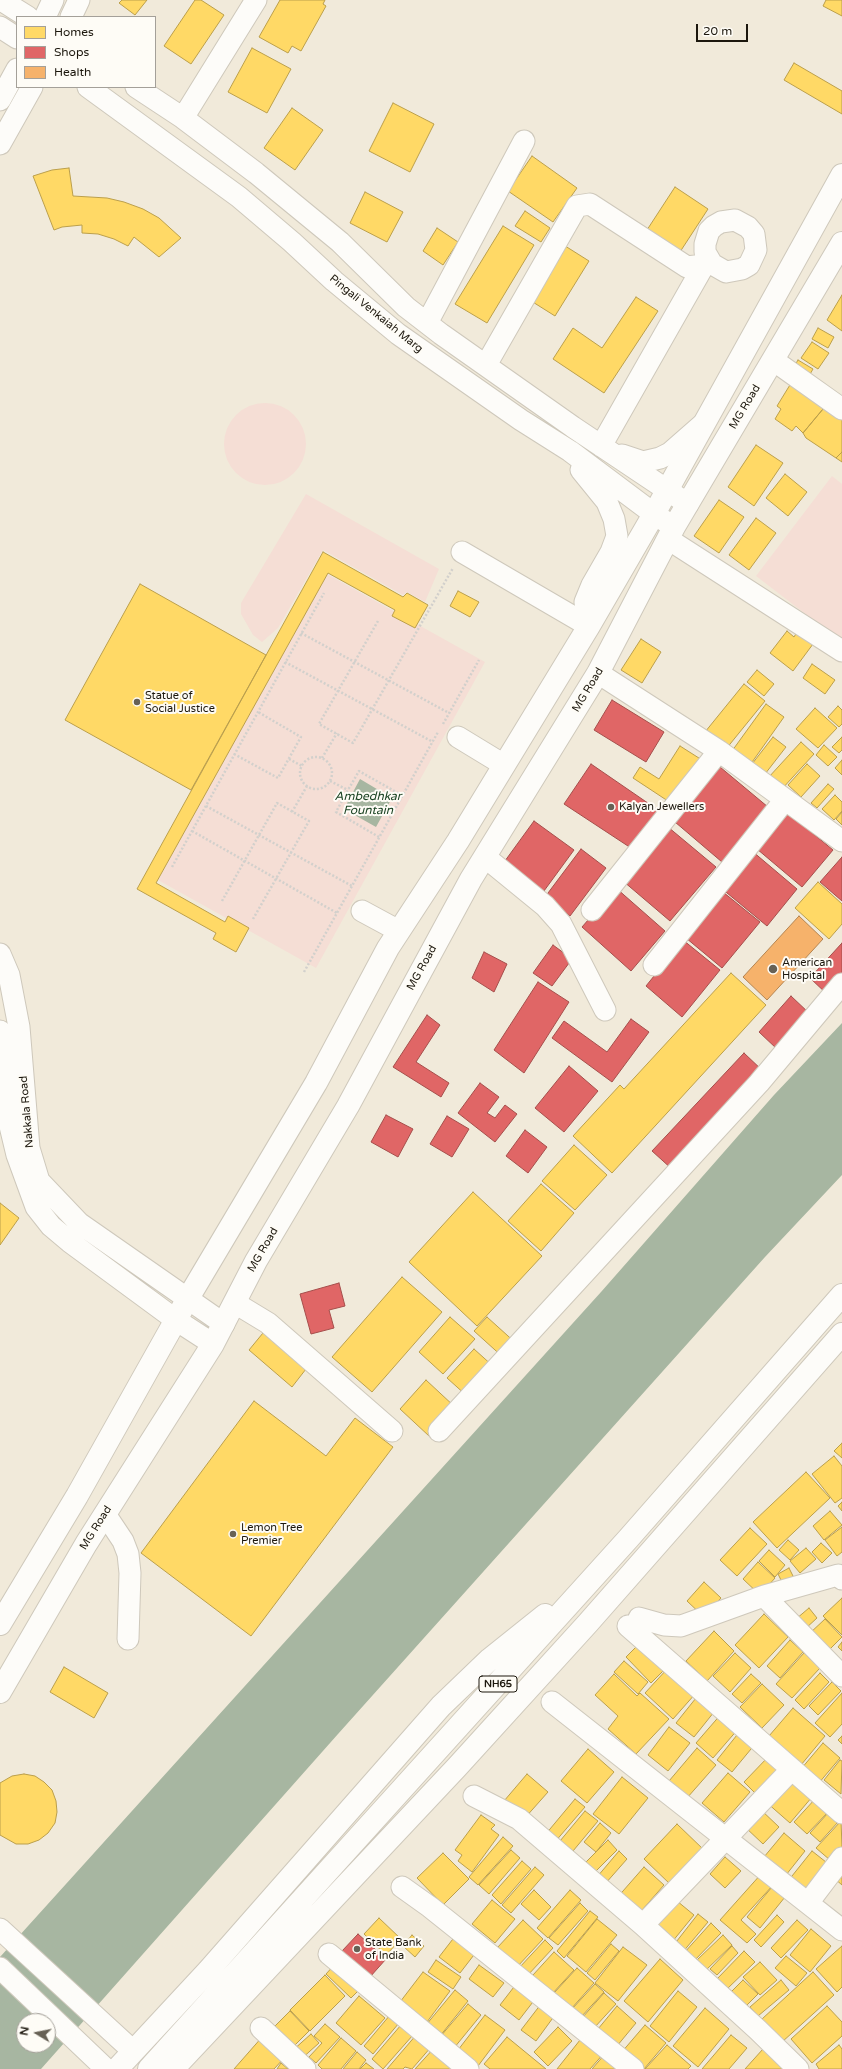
<!DOCTYPE html>
<html>
<head>
<meta charset="utf-8">
<style>
	body { margin:0 }
	#map { position:relative; width:842px; height:2069px; overflow:hidden; background:#f1eada; font-family:"Varela Round",sans-serif }
	canvas { display:block }
	.legend { position:absolute; left:16px; top:16px; width:140px; height:72px; box-sizing:border-box; background:#fefcf6; border:1px solid #a4a099; margin:0; padding:5px 7px; list-style:none; font-size:12px; color:#1c170d }
	.legend li { display:flex; align-items:center; gap:8px; height:20px }
	.legend b { width:20px; border:1px solid #a4a099 }
	.north { position:absolute; left:16px; top:2013px; width:40px; height:40px; box-sizing:border-box; background:#fefcf6; border:1px solid #a4a099; border-radius:50%; rotate:280deg; font-size:11px; font-weight:700; line-height:16px; text-align:center; color:#1c170d }
	.north::after { content:''; display:block; margin:auto; width:14px; height:18px; background:#676155; clip-path:polygon(50% 0,100% 100%,50% 72%,0 100%) }
	.scale { position:absolute; left:696px; top:24px; width:52px; height:18px; box-sizing:border-box; border:2px solid #1c170d; border-top:0; padding-left:5px; font-size:12px; line-height:14px; white-space:nowrap; color:#1c170d; -webkit-text-stroke:3px #fefcf6; paint-order:stroke }
</style>
</head>
<body>
<div id="map">
<canvas width="842" height="2069"></canvas>
<ul class="legend">
<li><b style="height:11px;background:#ffd966"></b>Homes</li>
<li><b style="height:11px;background:#e06666"></b>Shops</li>
<li><b style="height:11px;background:#f6b26b"></b>Health</li>
</ul>
<div class="north">N</div>
<div class="scale">20 m</div>
</div>
<script>
const g = document.querySelector('canvas').getContext('2d');
g.lineJoin = 'round';
function fillPath(path, color) { g.fillStyle = color; g.fill(path, 'evenodd'); }
const shape = rows => new Path2D(rows.map(r => 'M' + r).join(''));
function trace(path, color, width, dash) { g.strokeStyle = color; g.lineWidth = width; g.lineCap = dash ? 'butt' : 'round'; g.setLineDash(dash || []); g.stroke(path); }
function drawText(font, color, halo, rows, align = 'center') {
  g.font = font + ' "Varela Round",sans-serif'; g.lineWidth = 4; g.setLineDash([]); g.textBaseline = 'middle'; g.strokeStyle = halo; g.fillStyle = color; for (const [text, x, y, turn = 0] of rows) {
    g.save(); g.translate(x, y); g.rotate((+turn || 0) * Math.PI / 180); g.textAlign = isNaN(turn) ? turn : align; if (halo) g.strokeText(text, 0, 0); g.fillText(text, 0, 0); g.restore();
  }
}
fillPath(shape([
	'224 444a41 41 0 1 1 82 0a41 41 0 1 1-82 0Z',
	[832,476,842,484,842,642,756,576],
	[306,494,439,569,425,602,407,592,403,595,323,550,278,628,262,642,253,635,241,614,241,603],
	[327,574,485,662,316,968,158,880]
]), '#f5ded5');
fillPath(shape([
	[360,779,392,798,376,827,344,809],
	[842,1023,842,1175,765,1257,338,1734,41,2069,0,2069,0,1957,601,1292,774,1095],
	[24,2021,48,2021,48,2045,24,2045]
]), '#a7b6a1');
const homes = shape([
	[122,0,147,0,135,15,119,3,122,0],
	[195,0,201,0,224,15,191,64,164,46,195,0],
	[280,0,325,0,323,4,326,6,301,51,292,46,288,53,259,37,280,0],
	[826,0,842,0,842,16,823,6,826,0],
	[252,48,291,69,267,113,228,92,252,48],
	[794,63,842,91,842,114,784,80,794,63],
	[393,103,434,124,410,172,369,151,393,103],
	[292,108,323,130,295,170,264,148,292,108],
	[532,156,577,188,553,222,508,191,532,156],
	[69,168,73,196,107,198,124,202,143,209,159,218,181,238,159,257,134,237,128,246,114,239,98,234,82,233,82,225,62,227,54,230,33,176,52,170,69,168],
	[675,187,708,209,678,255,645,233,675,187],
	[365,192,403,212,387,242,350,223,365,192],
	[525,211,550,228,541,242,515,226,525,211],
	[503,226,534,245,487,323,455,304,503,226],
	[437,228,458,242,443,265,423,251,437,228],
	[562,244,589,261,555,316,528,299,562,244],
	[842,295,842,331,827,320,842,295],
	[636,297,658,311,604,393,553,359,573,328,602,348,636,297],
	[818,328,834,337,828,348,812,339,818,328],
	[812,342,829,353,818,369,801,358,812,342],
	[798,360,813,369,806,381,791,372,798,360],
	[793,380,828,403,803,433,796,426,792,431,775,419,781,409,777,406,793,380],
	[828,403,842,414,842,452,836,458,806,438,803,433,828,403],
	[756,445,783,463,754,506,728,487,756,445],
	[842,452,842,462,836,458,842,452],
	[785,474,807,492,788,516,766,498,785,474],
	[719,500,744,517,719,553,694,536,719,500],
	[756,518,776,533,749,570,729,555,756,518],
	[323,552,403,597,407,593,428,605,415,628,392,616,395,610,328,573,156,883,225,922,228,916,249,928,236,952,213,939,216,933,137,889,323,552],
	[140,584,266,655,191,790,65,720,140,584],
	[458,591,479,602,470,617,450,606,458,591],
	[787,631,794,637,797,632,813,644,793,671,770,653,787,631],
	[641,639,661,652,642,683,621,670,641,639],
	[812,664,835,680,825,694,803,678,812,664],
	[757,670,774,684,764,696,747,682,757,670],
	[744,684,765,701,726,749,705,732,744,684],
	[766,704,784,717,750,765,732,751,766,704],
	[838,706,842,710,842,724,839,727,828,717,838,706],
	[815,708,837,728,818,748,796,729,815,708],
	[773,737,786,747,765,774,752,764,773,737],
	[842,737,842,750,839,753,832,747,842,737],
	[801,742,814,754,781,790,768,778,801,742],
	[824,745,837,757,828,766,816,755,824,745],
	[680,746,702,760,674,805,633,778,640,767,659,779,680,746],
	[842,760,842,775,835,768,842,760],
	[807,764,820,776,801,797,788,785,807,764],
	[828,784,834,789,817,808,811,803,828,784],
	[835,795,842,802,842,811,834,820,822,809,835,795],
	[842,812,842,825,836,819,842,812],
	[818,882,842,904,842,924,829,939,795,908,818,882],
	[731,973,766,1005,612,1173,573,1136,620,1085,624,1089,731,973],
	[574,1145,607,1175,575,1210,542,1181,574,1145],
	[541,1184,574,1213,541,1251,508,1221,541,1184],
	[473,1192,542,1256,477,1326,409,1262,473,1192],
	[0,1203,19,1218,0,1245,0,1203],
	[402,1277,442,1312,372,1392,332,1357,402,1277],
	[450,1317,475,1339,443,1374,419,1352,450,1317],
	[487,1317,518,1345,505,1359,474,1331,487,1317],
	[263,1333,306,1369,292,1387,249,1350,263,1333],
	[474,1349,494,1367,467,1396,447,1378,474,1349],
	[426,1380,455,1407,429,1436,400,1409,426,1380],
	[254,1401,326,1456,355,1418,393,1447,251,1636,141,1553,254,1401],
	[842,1443,842,1458,834,1451,842,1443],
	[834,1456,842,1466,842,1498,835,1503,812,1474,834,1456],
	[806,1472,830,1498,777,1548,753,1522,806,1472],
	[842,1502,842,1511,838,1506,842,1502],
	[830,1511,842,1525,824,1540,813,1526,830,1511],
	[842,1527,842,1552,837,1556,825,1540,842,1527],
	[750,1528,767,1544,737,1576,720,1560,750,1528],
	[788,1540,799,1550,790,1560,779,1550,788,1540],
	[821,1543,832,1553,822,1563,812,1552,821,1543],
	[806,1548,816,1559,800,1573,790,1561,806,1548],
	[769,1550,785,1565,775,1577,759,1561,769,1550],
	[758,1562,775,1578,760,1595,743,1579,758,1562],
	[789,1568,794,1578,783,1584,778,1574,789,1568],
	[704,1582,721,1598,704,1617,687,1601,704,1582],
	[842,1598,842,1635,823,1616,842,1598],
	[809,1608,817,1618,805,1629,796,1619,809,1608],
	[764,1614,788,1637,759,1668,735,1645,764,1614],
	[825,1619,842,1637,827,1652,809,1634,825,1619],
	[714,1631,734,1651,707,1681,686,1661,714,1631],
	[790,1640,803,1652,780,1678,767,1666,790,1640],
	[642,1641,667,1667,651,1683,626,1657,642,1641],
	[842,1642,842,1651,838,1647,842,1642],
	[735,1653,751,1668,730,1692,713,1676,735,1653],
	[804,1653,820,1668,792,1698,776,1684,804,1653],
	[624,1661,648,1682,638,1694,614,1672,624,1661],
	[64,1667,108,1693,94,1718,50,1692,64,1667],
	[668,1668,696,1693,673,1719,645,1693,668,1668],
	[820,1673,829,1682,804,1709,795,1700,820,1673],
	[614,1674,637,1696,640,1693,669,1719,636,1754,608,1729,618,1716,595,1695,614,1674],
	[751,1674,761,1683,742,1703,732,1694,751,1674],
	[832,1682,841,1691,818,1715,809,1706,832,1682],
	[762,1684,784,1705,762,1728,740,1707,762,1684],
	[700,1693,718,1707,694,1737,676,1723,700,1693],
	[842,1693,842,1724,830,1737,815,1723,842,1693],
	[793,1708,825,1736,801,1765,769,1736,793,1708],
	[722,1713,739,1728,713,1758,696,1743,722,1713],
	[669,1727,690,1743,668,1771,648,1755,669,1727],
	[741,1730,756,1743,732,1772,717,1760,741,1730],
	[842,1736,842,1744,838,1740,842,1736],
	[823,1743,840,1758,818,1784,801,1769,823,1743],
	[697,1748,716,1765,687,1798,669,1781,697,1748],
	[588,1749,614,1772,587,1803,561,1781,588,1749],
	[769,1756,783,1770,758,1796,744,1782,769,1756],
	[840,1760,842,1761,841,1794,824,1780,840,1760],
	[728,1773,750,1792,724,1822,702,1803,728,1773],
	[24,1774,35,1776,44,1782,52,1790,56,1801,57,1812,55,1823,48,1833,39,1840,28,1844,16,1844,0,1835,0,1783,12,1776,24,1774],
	[527,1774,548,1792,524,1819,504,1801,527,1774],
	[622,1777,648,1798,619,1834,593,1814,622,1777],
	[788,1777,812,1797,790,1823,766,1802,788,1777],
	[816,1798,830,1810,807,1834,794,1822,816,1798],
	[575,1799,585,1807,554,1843,545,1835,575,1799],
	[760,1809,779,1827,763,1844,744,1826,760,1809],
	[585,1811,598,1821,568,1857,555,1847,585,1811],
	[828,1813,838,1822,820,1842,810,1833,828,1813],
	[481,1815,495,1825,491,1829,499,1835,472,1872,458,1861,462,1855,455,1850,481,1815],
	[841,1821,842,1847,830,1860,816,1848,841,1821],
	[600,1823,611,1833,596,1852,584,1842,600,1823],
	[677,1824,704,1850,671,1885,644,1859,677,1824],
	[784,1833,805,1851,786,1875,764,1857,784,1833],
	[503,1837,513,1846,478,1885,469,1877,503,1837],
	[608,1840,617,1850,595,1872,585,1863,608,1840],
	[511,1850,520,1858,489,1894,479,1885,511,1850],
	[619,1851,627,1859,605,1884,597,1877,619,1851],
	[812,1851,831,1866,807,1897,788,1881,812,1851],
	[443,1853,469,1879,443,1905,417,1878,443,1853],
	[725,1857,741,1871,725,1888,710,1874,725,1857],
	[522,1861,531,1869,501,1904,492,1895,522,1861],
	[535,1867,544,1875,511,1913,502,1905,535,1867],
	[644,1867,664,1885,636,1917,616,1899,644,1867],
	[842,1869,842,1885,834,1878,842,1869],
	[762,1873,774,1884,741,1920,756,1934,747,1943,720,1920,762,1873],
	[772,1887,785,1897,760,1928,747,1917,772,1887],
	[534,1890,551,1907,539,1920,521,1904,534,1890],
	[570,1890,581,1900,548,1938,537,1928,570,1890],
	[492,1900,515,1919,495,1943,472,1924,492,1900],
	[677,1901,694,1915,672,1942,655,1927,677,1901],
	[580,1903,588,1911,558,1945,549,1938,580,1903],
	[590,1911,598,1917,564,1958,557,1951,590,1911],
	[698,1914,708,1922,682,1953,673,1946,698,1914],
	[777,1915,784,1922,761,1947,754,1940,777,1915],
	[379,1918,401,1939,386,1955,364,1934,379,1918],
	[597,1919,617,1935,586,1972,567,1956,597,1919],
	[523,1920,543,1939,517,1967,497,1948,523,1920],
	[797,1920,808,1930,781,1958,771,1948,797,1920],
	[711,1923,721,1933,693,1962,684,1953,711,1923],
	[811,1929,831,1946,810,1972,790,1955,811,1929],
	[412,1935,424,1946,415,1957,403,1946,412,1935],
	[456,1935,477,1951,460,1973,439,1957,456,1935],
	[723,1935,732,1945,706,1970,697,1960,723,1935],
	[545,1940,553,1948,527,1976,519,1968,545,1940],
	[611,1944,619,1951,595,1980,587,1973,611,1944],
	[732,1946,738,1953,717,1975,710,1969,732,1946],
	[842,1946,842,1987,837,1992,816,1969,842,1946],
	[623,1947,647,1965,618,2001,595,1983,623,1947],
	[744,1951,755,1962,727,1989,717,1979,744,1951],
	[554,1952,574,1970,552,1994,533,1975,554,1952],
	[786,1956,807,1973,796,1986,775,1968,786,1956],
	[660,1959,683,1980,648,2022,624,2001,660,1959],
	[436,1960,461,1977,453,1989,428,1972,436,1960],
	[760,1962,777,1980,760,1995,743,1977,760,1962],
	[336,1963,361,1988,351,1998,326,1974,336,1963],
	[479,1965,504,1983,493,1997,469,1979,479,1965],
	[577,1968,594,1983,571,2009,554,1993,577,1968],
	[423,1972,450,1991,427,2022,400,2002,423,1972],
	[813,1972,834,1995,782,2042,762,2019,813,1972],
	[325,1975,345,1996,310,2031,290,2010,325,1975],
	[743,1980,758,1994,743,2009,729,1994,743,1980],
	[781,1980,789,1990,758,2016,750,2007,781,1980],
	[517,1983,536,1998,519,2020,500,2005,517,1983],
	[595,1984,604,1992,581,2017,572,2009,595,1984],
	[455,1990,468,2001,440,2036,426,2025,455,1990],
	[678,1991,697,2007,669,2042,650,2026,678,1991],
	[604,1993,616,2004,594,2028,582,2018,604,1993],
	[359,1996,385,2018,361,2045,336,2023,359,1996],
	[468,2004,481,2015,454,2048,440,2037,468,2004],
	[541,2004,555,2015,536,2041,521,2030,541,2004],
	[617,2006,636,2023,617,2046,598,2029,617,2006],
	[827,2006,842,2022,842,2036,812,2063,791,2039,827,2006],
	[705,2008,729,2029,698,2067,673,2046,705,2008],
	[290,2011,309,2031,292,2048,273,2028,290,2011],
	[390,2015,399,2023,373,2054,364,2046,390,2015],
	[485,2015,505,2030,478,2066,458,2050,485,2015],
	[325,2024,340,2037,316,2063,309,2057,322,2043,314,2036,325,2024],
	[401,2025,413,2035,383,2069,372,2059,401,2025],
	[645,2025,666,2043,644,2069,640,2069,621,2053,645,2025],
	[558,2027,572,2041,548,2066,534,2052,558,2027],
	[311,2034,319,2043,300,2060,292,2051,311,2034],
	[417,2034,431,2047,412,2069,405,2067,403,2069,387,2069,417,2034],
	[584,2035,605,2052,590,2069,557,2069,584,2035],
	[731,2035,747,2048,729,2069,702,2069,731,2035],
	[263,2036,285,2057,274,2069,234,2069,263,2036],
	[507,2037,546,2069,490,2069,484,2064,507,2037],
	[341,2038,356,2051,341,2069,322,2069,318,2065,341,2038],
	[667,2045,691,2066,688,2069,645,2069,667,2045],
	[839,2045,842,2049,842,2069,819,2069,816,2064,839,2045],
	[435,2047,458,2069,415,2069,435,2047],
	[763,2049,787,2069,745,2069,763,2049],
	[357,2052,366,2060,359,2069,343,2069,357,2052],
	[605,2054,622,2069,592,2069,605,2054],
	[281,2063,288,2069,277,2069,281,2063],
	[366,2063,374,2069,360,2069,366,2063]
]);
fillPath(homes, '#ffd966');
trace(homes, '#bb9f4b', 1);
const shops = shape([
	[612,700,664,732,646,762,594,730,612,700],
	[591,764,658,810,631,848,564,804,591,764],
	[720,767,768,807,722,862,675,822,720,767],
	[787,812,833,850,802,887,757,849,787,812],
	[534,821,574,850,541,895,502,865,534,821],
	[668,827,716,867,670,921,623,881,668,827],
	[581,849,606,868,570,916,545,897,581,849],
	[752,851,797,889,767,926,721,888,752,851],
	[842,857,842,901,820,882,842,857],
	[616,888,665,931,631,971,582,927,616,888],
	[723,892,760,922,722,968,686,938,723,892],
	[683,940,720,970,682,1017,646,986,683,940],
	[842,943,842,980,828,995,810,978,842,943],
	[553,945,572,959,552,986,533,973,553,945],
	[484,952,507,964,494,992,472,978,484,952],
	[538,982,569,1002,524,1073,494,1050,538,982],
	[791,996,810,1014,777,1049,759,1032,791,996],
	[427,1015,440,1025,416,1062,449,1083,441,1097,393,1067,427,1015],
	[631,1019,649,1032,612,1082,552,1038,564,1021,607,1052,631,1019],
	[744,1053,764,1072,673,1170,652,1151,744,1053],
	[569,1066,598,1091,564,1132,535,1108,569,1066],
	[480,1083,499,1097,487,1113,495,1118,505,1105,517,1114,495,1142,458,1113,480,1083],
	[386,1115,413,1129,398,1157,371,1142,386,1115],
	[447,1116,469,1129,452,1157,430,1144,447,1116],
	[525,1130,547,1147,528,1173,506,1156,525,1130],
	[339,1283,345,1306,329,1310,334,1328,311,1334,300,1294,339,1283],
	[358,1934,386,1959,370,1977,342,1951,358,1934]
]);
fillPath(shops, '#e06666');
trace(shops, '#a54e4b', 1);
const health = shape([
	[799,916,823,939,767,1000,743,977,799,916]
]);
fillPath(health, '#f6b26b');
trace(health, '#b5844f', 1);
const minor = shape([
	[1,0,28,17],
	[45,17,53,0],
	[71,17,79,0],
	[0,27,17,38],
	[88,87,239,197,292,242,334,281,398,334,521,420,570,451,654,514,674,527],
	[136,87,183,118,256,173,340,242,406,307,441,334,573,427,688,504],
	[0,100,17,69],
	[183,118,256,0],
	[0,144,32,87],
	[427,323,524,141],
	[773,360,842,409],
	[486,365,577,206,590,204,687,267,712,264,726,272,742,269,749,265,756,250,754,234,748,227,735,220,721,222,714,226,709,231,705,244,705,252,712,264],
	[601,446,704,265],
	[622,455,643,462,660,458,670,453,702,425],
	[581,470,607,502,614,519,617,536,611,552,592,585,585,602,589,626],
	[668,539,842,651],
	[462,552,589,626],
	[598,673,719,751,842,841],
	[458,737,504,765],
	[485,857,545,906,561,924,605,1010],
	[592,910,719,751],
	[362,911,399,931],
	[0,954,9,975,19,1027,29,1148,39,1181,79,1223,224,1324],
	[654,965,784,801],
	[0,1031,10,1126,17,1155,36,1207,51,1226,70,1242,176,1320,213,1344],
	[235,1303,268,1323,392,1431],
	[439,1431,759,1083,842,984],
	[105,1514,123,1541,128,1554,130,1573,128,1639],
	[764,1596,838,1575,842,1579],
	[639,1618,664,1625,681,1626,764,1596,842,1676],
	[628,1626,842,1813],
	[552,1702,842,1930],
	[474,1796,519,1819,643,1925,758,2030,798,2069],
	[402,1887,430,1907,633,2069],
	[808,1903,842,1858],
	[643,1925,792,1769],
	[0,1929,133,2051],
	[329,1954,468,2069],
	[0,1968,106,2069],
	[261,2028,305,2069]
]);
const major = shape([
	[0,1624,77,1496,187,1300,316,1083,388,948,458,841,589,626,654,514,842,175],
	[0,1692,86,1544,213,1344,256,1261,348,1106,471,879,598,673,674,527,842,243]
]);
const highway = shape([
	[117,2069,208,1971,441,1706,490,1659,545,1615],
	[149,2069,628,1539,842,1295],
	[173,2069,457,1767,588,1623,842,1334]
]);
trace(minor, '#cec8bb', 23);
trace(major, '#cec8bb', 24);
trace(highway, '#cec8bb', 24);
trace(shape([
	[378,621,319,724,353,743,453,568],
	[301,633,449,713],
	[285,662,433,742],
	[443,724,479,660],
	[234,754,278,778,301,737,258,712],
	'300 773a16 16 0 1 1 32 0a16 16 0 1 1-32 0Z',
	[322,758,337,733],
	[289,759,302,766],
	[330,781,348,790],
	[206,806,352,886],
	[292,812,307,786],
	[192,831,337,913],
	[379,837,336,812,348,790,359,771,403,796],
	[172,867,324,593],
	[222,901,277,803,309,821,253,919],
	[304,972,438,732]
]), '#d2d0cc', 2.5, [2, 2]);
trace(minor, '#fdfcf9', 21);
trace(major, '#fdfcf9', 22);
trace(highway, '#fdfcf9', 22);
for (const [x, y, r, color] of [
	[137,702,4,"#676155"],
	[611,807,4,"#676155"],
	[773,969,5,"#676155"],
	[233,1534,4,"#676155"],
	[357,1949,4,"#676155"]
]) { const dot = new Path2D(); dot.arc(x, y, r, 0, 2 * Math.PI); g.fillStyle = color; g.fill(dot); trace(dot, '#fefcf6', 1.5); }
for (const [x, y, w] of [
	[498,1684,38]
]) { const box = new Path2D(); box.roundRect(x - w / 2, y - 8, w, 16, 3); g.fillStyle = '#fefcf6'; g.fill(box); trace(box, '#1c170d', 1); }
drawText('bold 10px', '#1c170d', null, [
	["NH65",498,1684]
]);
drawText('11px', '#1c170d', '#fefcf6', [
	["Pingali Venkaiah Marg",376,314,39],
	["MG Road",745,407,-59],
	["MG Road",588,690,-59],
	["MG Road",422,968,-61],
	["Nakkala Road",27,1112,-95],
	["MG Road",263,1250,-60],
	["MG Road",96,1528,-58]
]);
drawText('11px', '#1c170d', '#fefcf6', [
	["Statue of",145,696],
	["Social Justice",145,709],
	["Kalyan Jewellers",619,807],
	["American",782,963],
	["Hospital",782,976],
	["Lemon Tree",241,1528],
	["Premier",241,1541],
	["State Bank",365,1943],
	["of India",365,1956]
], 'left');
drawText('italic 12px', '#1b4323', '#fefcf6', [
	["Ambedhkar",368,797],
	["Fountain",368,811]
]);
</script>
</body>
</html>
